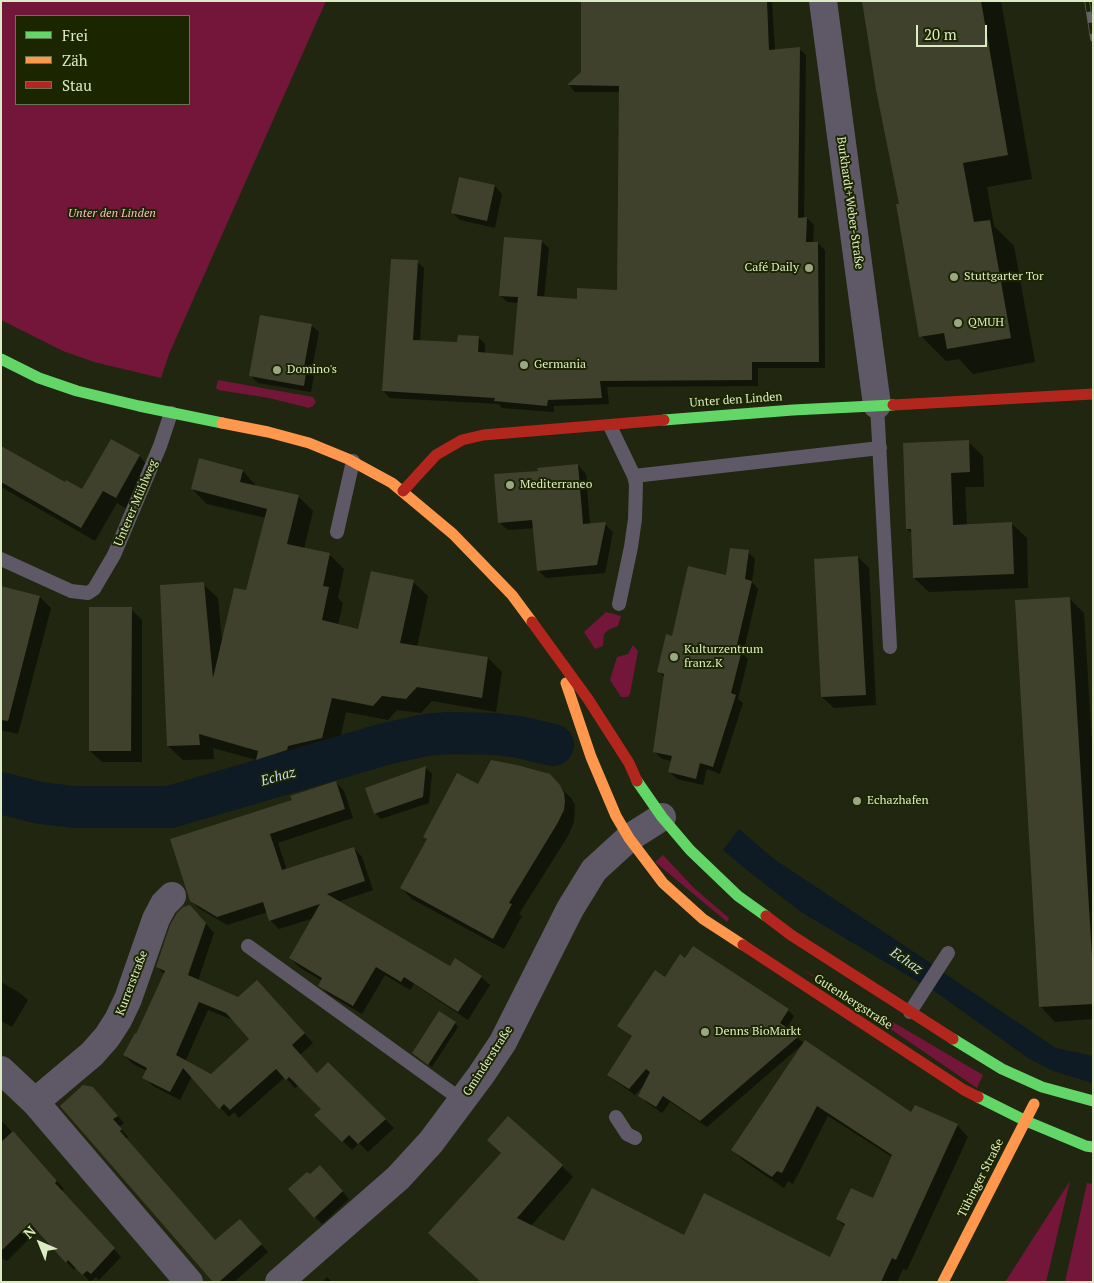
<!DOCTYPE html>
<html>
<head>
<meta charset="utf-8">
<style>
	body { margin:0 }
	#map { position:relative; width:1094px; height:1283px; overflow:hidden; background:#20260f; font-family:"PT Serif",serif }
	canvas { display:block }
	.frame { position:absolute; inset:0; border:2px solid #ddebc4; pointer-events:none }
	.legend { position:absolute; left:15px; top:15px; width:175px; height:90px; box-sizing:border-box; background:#1b2600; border:1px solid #69754e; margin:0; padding:6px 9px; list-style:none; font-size:15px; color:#ddebc4 }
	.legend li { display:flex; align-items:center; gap:10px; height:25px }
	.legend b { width:25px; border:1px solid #69754e }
	.north { position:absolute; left:15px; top:1218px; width:50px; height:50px; -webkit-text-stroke:4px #1b2600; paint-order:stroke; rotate:316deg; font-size:14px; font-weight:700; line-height:20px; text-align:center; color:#ddebc4 }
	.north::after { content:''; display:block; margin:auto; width:18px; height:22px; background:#ddebc4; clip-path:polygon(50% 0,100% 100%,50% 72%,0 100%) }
	.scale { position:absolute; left:916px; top:25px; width:71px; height:22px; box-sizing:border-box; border:2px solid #ddebc4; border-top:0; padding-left:6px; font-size:15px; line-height:18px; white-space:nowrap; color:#ddebc4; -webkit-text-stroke:4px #1b2600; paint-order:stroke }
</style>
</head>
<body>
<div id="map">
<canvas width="1094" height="1283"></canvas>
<div class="frame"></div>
<ul class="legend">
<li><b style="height:6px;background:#63d668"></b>Frei</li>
<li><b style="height:6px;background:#ff974d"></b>Zäh</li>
<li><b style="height:6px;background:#b3261e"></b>Stau</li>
</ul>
<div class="north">N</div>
<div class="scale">20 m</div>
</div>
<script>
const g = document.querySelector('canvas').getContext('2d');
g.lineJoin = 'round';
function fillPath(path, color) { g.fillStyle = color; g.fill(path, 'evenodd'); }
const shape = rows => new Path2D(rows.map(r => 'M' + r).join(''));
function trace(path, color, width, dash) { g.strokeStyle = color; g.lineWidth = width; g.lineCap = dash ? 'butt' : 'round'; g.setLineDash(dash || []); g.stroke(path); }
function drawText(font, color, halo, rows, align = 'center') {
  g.font = font + ' "PT Serif",serif'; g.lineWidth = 4; g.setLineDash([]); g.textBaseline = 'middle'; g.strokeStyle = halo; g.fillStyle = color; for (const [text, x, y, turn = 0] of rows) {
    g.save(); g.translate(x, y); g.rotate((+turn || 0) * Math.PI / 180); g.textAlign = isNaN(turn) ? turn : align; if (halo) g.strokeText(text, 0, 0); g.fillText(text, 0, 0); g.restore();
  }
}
fillPath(shape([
	[1,1,326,1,169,354,161,378,94,362,63,351,1,320],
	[189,16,189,104,16,104,16,16],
	[218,380,313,397,316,402,313,406,309,408,269,398,218,390,216,388],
	[606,612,621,616,618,626,608,630,604,634,603,646,595,649,584,632],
	[633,645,638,651,630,694,627,697,621,697,610,680,617,657,628,654],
	[663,855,694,888,729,918,727,922,655,862],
	[801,968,983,1075,977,1088],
	[1070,1181,1046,1282,1005,1282],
	[1087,1183,1093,1184,1093,1282,1065,1282]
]), '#741639');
fillPath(shape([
	[739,829,774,859,935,966,922,984,801,912,743,867,723,850],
	[941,971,1056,1048,1093,1056,1093,1083,1053,1071,1028,1058,930,988]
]), '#0e1b24');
fillPath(shape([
	[582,1,772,1,775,51,799,49,806,55,804,219,807,218,814,225,813,243,818,243,825,250,825,368,758,368,758,386,607,387,609,404,554,406,554,412,502,408,499,404,390,398,383,391,417,262,424,268,420,342,459,344,478,337,485,344,485,354,515,356,519,303,507,302,500,295,505,239,542,242,549,248,544,298,578,301,619,292,620,92,575,92,569,85,582,73],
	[863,1,1001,1,1032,179,987,187,994,226,1014,246,1035,362,973,374,959,359,946,361,921,336,901,205],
	[460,179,495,186,502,194,495,228,460,220,453,213],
	[311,325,319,332,311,374,314,376,311,392,258,383,251,376],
	[968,442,983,456,984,487,965,487,967,525,1012,524,1027,538,1028,588,929,592,914,578,913,534,907,529],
	[1,447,65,483,83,491,139,456,152,470,130,511,117,503,95,541,3,488,1,491],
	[200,460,243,471,257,487,298,496,313,511,304,549,329,554,344,569,338,598,343,603,338,625,359,630,413,582,428,596,417,647,488,658,502,672,496,712,432,701,421,713,397,710,388,720,346,712,337,753,302,760,301,764,271,774,257,760,213,748,214,759,183,760,168,746,203,584,218,598,222,642,247,592,266,518,207,504,192,489],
	[578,465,586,474,590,525,605,524,613,532,605,573,546,578,538,570,534,528,508,530,499,522,539,472],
	[748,552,755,559,752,582,758,589,743,654,748,659,738,699,743,703,720,774,707,769,703,785,677,779,670,772,672,761,662,759,654,751,665,678,658,671,673,637],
	[858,557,869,568,876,705,834,708,822,697],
	[1,587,40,597,51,608,18,734,1,730],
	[1069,598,1084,613,1093,758,1093,1019,1055,1022,1041,1007],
	[131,609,142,620,142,762,102,762,90,751],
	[426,768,432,774,429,803,381,819,375,813,367,789],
	[336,782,344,791,353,818,278,843,287,870,354,848,362,857,373,890,338,902,450,968,481,977,490,985,468,1020,414,984,410,990,385,975,362,1014,328,994,320,985,322,981,299,967,290,958,314,918,279,929,270,920,268,912,227,925,200,909,191,900,293,800],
	[559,786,571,798,575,805,574,822,568,836,519,914,522,916,504,949,412,899,401,888,428,840,424,837],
	[199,916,214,933,198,981,238,998,266,990,313,1043,300,1055,318,1074,328,1063,394,1128,368,1152,359,1143,352,1150,316,1115,322,1109,299,1085,295,1088,285,1077,239,1118,234,1112,229,1117,192,1076,180,1100,153,1086,144,1077,147,1071,133,1064,124,1055,137,1036,165,975,157,967],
	[208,1010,235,1021,251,1039,211,1075,185,1062],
	[666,979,788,1010,794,1016,786,1029,805,1044,912,1114,957,1125,968,1137,907,1270,903,1269,897,1282,482,1282,429,1233,562,1166,573,1177,531,1226,565,1243,684,1237,830,1259,845,1227,837,1219,873,1200,892,1157,828,1116,793,1184,788,1181,784,1188,744,1161,733,1150,804,1043,707,1127,670,1102,662,1113,646,1102,640,1095,644,1085,635,1095,615,1081,608,1074,633,1037,619,1026],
	[1,982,20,993,28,1000,12,1027,1,1021],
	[455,1023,458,1027,432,1067,416,1056],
	[100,1096,124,1123,119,1127,128,1137,126,1139,216,1242,247,1228,268,1252,234,1282,214,1282,61,1106],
	[1,1120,64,1189,62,1191,121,1257,99,1280,96,1277,90,1282,77,1267,74,1270,38,1230,7,1261,1,1258],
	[327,1174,349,1199,322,1224,315,1217,310,1176],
	[327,1277,332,1282,322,1282]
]), '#0007');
trace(shape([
	[1,793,40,803,75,807,170,807,385,744,426,735,449,733,495,734,519,737,553,745]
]), '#0e1b24', 42);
fillPath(shape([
	[581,1,767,1,769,50,800,47,798,218,807,217,806,242,818,242,819,362,752,362,752,380,600,381,602,398,548,400,547,406,494,401,495,398,382,391,391,259,418,260,413,340,457,342,458,335,479,336,478,352,513,355,518,297,499,296,504,237,542,240,537,296,577,299,577,288,617,290,619,86,567,85,581,72],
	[862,1,981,1,1008,155,963,163,974,222,990,220,1011,338,947,349,944,333,919,337,896,204,899,204,876,90],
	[459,177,495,185,487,221,451,213],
	[260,315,312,324,304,367,307,367,304,386,249,376],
	[111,439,140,455,116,498,103,491,81,528,1,482,1,446,65,482,66,480,82,489],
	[969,440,970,472,951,473,953,525,1012,522,1014,574,913,578,911,529,906,529,903,443],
	[199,458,243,470,240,482,299,495,287,544,330,553,323,586,329,587,322,620,358,629,371,571,414,580,400,643,488,657,482,698,417,687,406,699,382,696,373,706,332,698,322,738,288,746,287,750,256,760,258,751,199,734,200,745,167,746,160,585,204,582,213,678,234,588,246,590,267,509,191,489],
	[578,464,583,524,606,522,597,565,537,571,532,520,498,523,494,474,538,471,537,468],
	[730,548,749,550,745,579,752,581,736,649,742,650,731,693,736,695,713,767,700,763,696,779,668,772,672,756,653,752,664,674,657,672,666,634,672,636,688,566,726,575],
	[858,556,866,695,821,697,814,559],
	[1,586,40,596,8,721,1,720],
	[1070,597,1093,973,1093,1004,1039,1007,1015,600],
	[89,607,132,607,131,751,89,751],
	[491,760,517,765,550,774,560,785,564,793,565,801,564,810,557,824,509,903,512,904,493,939,400,888,427,839,423,837,457,773,478,784],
	[426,766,423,797,374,814,365,788],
	[336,781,345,809,270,834,282,870,354,847,365,881,327,894,450,966,455,958,482,976,458,1012,404,977,401,982,376,967,353,1006,318,986,322,978,289,958,320,904,269,921,263,902,217,917,190,901,170,839,292,800,290,796],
	[190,905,206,923,188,975,238,997,257,980,305,1033,292,1045,317,1073,328,1062,386,1119,358,1144,349,1135,342,1142,314,1115,321,1109,289,1077,286,1080,276,1069,230,1110,224,1104,219,1109,183,1068,170,1092,142,1078,147,1068,123,1055,135,1033,136,1034,165,971,156,967,170,925,177,913,183,907],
	[199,1002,226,1013,249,1039,211,1074,176,1055],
	[693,946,789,1009,780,1023,799,1036,700,1121,663,1096,656,1107,638,1096,650,1072,646,1069,629,1089,607,1075,632,1036,617,1026,655,970,665,977,680,954,685,958],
	[439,1011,456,1022,428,1065,412,1053],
	[805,1040,911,1112,915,1105,958,1124,896,1260,892,1258,881,1282,481,1282,428,1233,501,1153,487,1140,508,1116,563,1165,517,1218,564,1241,592,1188,684,1235,704,1193,830,1257,845,1224,836,1219,851,1188,873,1198,892,1155,817,1106,782,1173,777,1171,772,1177,731,1150],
	[83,1085,93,1087,118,1116,113,1119,122,1129,120,1131,215,1240,240,1219,262,1244,219,1282,213,1282,60,1106],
	[13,1131,57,1181,55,1183,115,1248,91,1274,87,1271,82,1275,68,1260,66,1263,30,1223,1,1251,1,1142],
	[320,1165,343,1191,314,1218,288,1189,307,1172,310,1174]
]), '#3f412d');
trace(shape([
	[877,405,890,647],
	[610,426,634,476,636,484,635,519,631,547,619,604],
	[634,476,880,448],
	[337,532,353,461],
	[1,559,71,591,88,593,94,589,114,555,160,446,171,413],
	[248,946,463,1101],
	[910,1012,948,953],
	[616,1117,627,1134,635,1138]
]), '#5f5867', 14);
trace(shape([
	[823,1,877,405],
	[1,1070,35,1102,189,1282],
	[35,1102,92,1054,107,1037,118,1020,128,999,156,919,164,904,172,896],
	[279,1282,398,1178,431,1142,481,1075,503,1042,570,909,594,870,629,838,662,817]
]), '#5f5867', 28);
trace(shape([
	[1,359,39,378,77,391,139,406,222,423],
	[664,420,793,410,893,405],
	[637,781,662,817,690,850,738,896,766,916],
	[953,1039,1002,1069,1042,1087,1093,1101],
	[978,1097,1026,1121,1086,1146,1093,1147]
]), '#63d668', 11);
trace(shape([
	[222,423,268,432,309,443,348,459,392,483,453,534,512,595,532,622],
	[566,683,591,757,616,816,629,838,663,883,703,919,743,945],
	[943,1282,1034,1104]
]), '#ff974d', 11);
trace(shape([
	[893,405,1093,394],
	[403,491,436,455,462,440,483,435,664,420],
	[532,622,588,699,629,763,637,781],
	[766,916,791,935,953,1039],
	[743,945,964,1090,978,1097]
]), '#b3261e', 11);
const rail = shape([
	[1087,1,1093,39]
]);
trace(rail, '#646264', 5.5);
trace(rail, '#1b2600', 4, [11]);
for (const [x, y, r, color] of [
	[809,268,5,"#9ba685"],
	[954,277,5,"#9ba685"],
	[958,323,5,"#9ba685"],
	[524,365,5,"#9ba685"],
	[277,370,5,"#9ba685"],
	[510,485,5,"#9ba685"],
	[674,657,5,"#9ba685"],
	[857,801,5,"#9ba685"],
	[705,1032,5,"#9ba685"]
]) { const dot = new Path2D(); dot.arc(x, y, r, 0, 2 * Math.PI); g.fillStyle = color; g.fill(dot); trace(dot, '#1b2600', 2); }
drawText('12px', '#ddebc4', '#1b2600', [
	["Burkhardt+Weber-Straße",850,203,82],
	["Unter den Linden",736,400,-4],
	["Unterer Mühlweg",136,503,-67],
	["Kurrerstraße",132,983,-69],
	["Gutenbergstraße",853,1002,33],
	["Gminderstraße",488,1061,-57],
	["Tübinger Straße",981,1178,-63]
]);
drawText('italic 12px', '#fbbdcc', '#1b2600', [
	["Unter den Linden",112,214]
]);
drawText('12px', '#ddebc4', '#1b2600', [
	["Café Daily",799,268,"right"],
	["Stuttgarter Tor",964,277],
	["QMUH",968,323],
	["Germania",534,365],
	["Domino's",287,370],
	["Mediterraneo",520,485],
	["Kulturzentrum",684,650],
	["franz.K",684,664],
	["Echazhafen",867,801],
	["Denns BioMarkt",715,1032]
], 'left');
drawText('italic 14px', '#c3daee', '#1b2600', [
	["Echaz",278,777,-16],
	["Echaz",906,961,34]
]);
</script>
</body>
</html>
